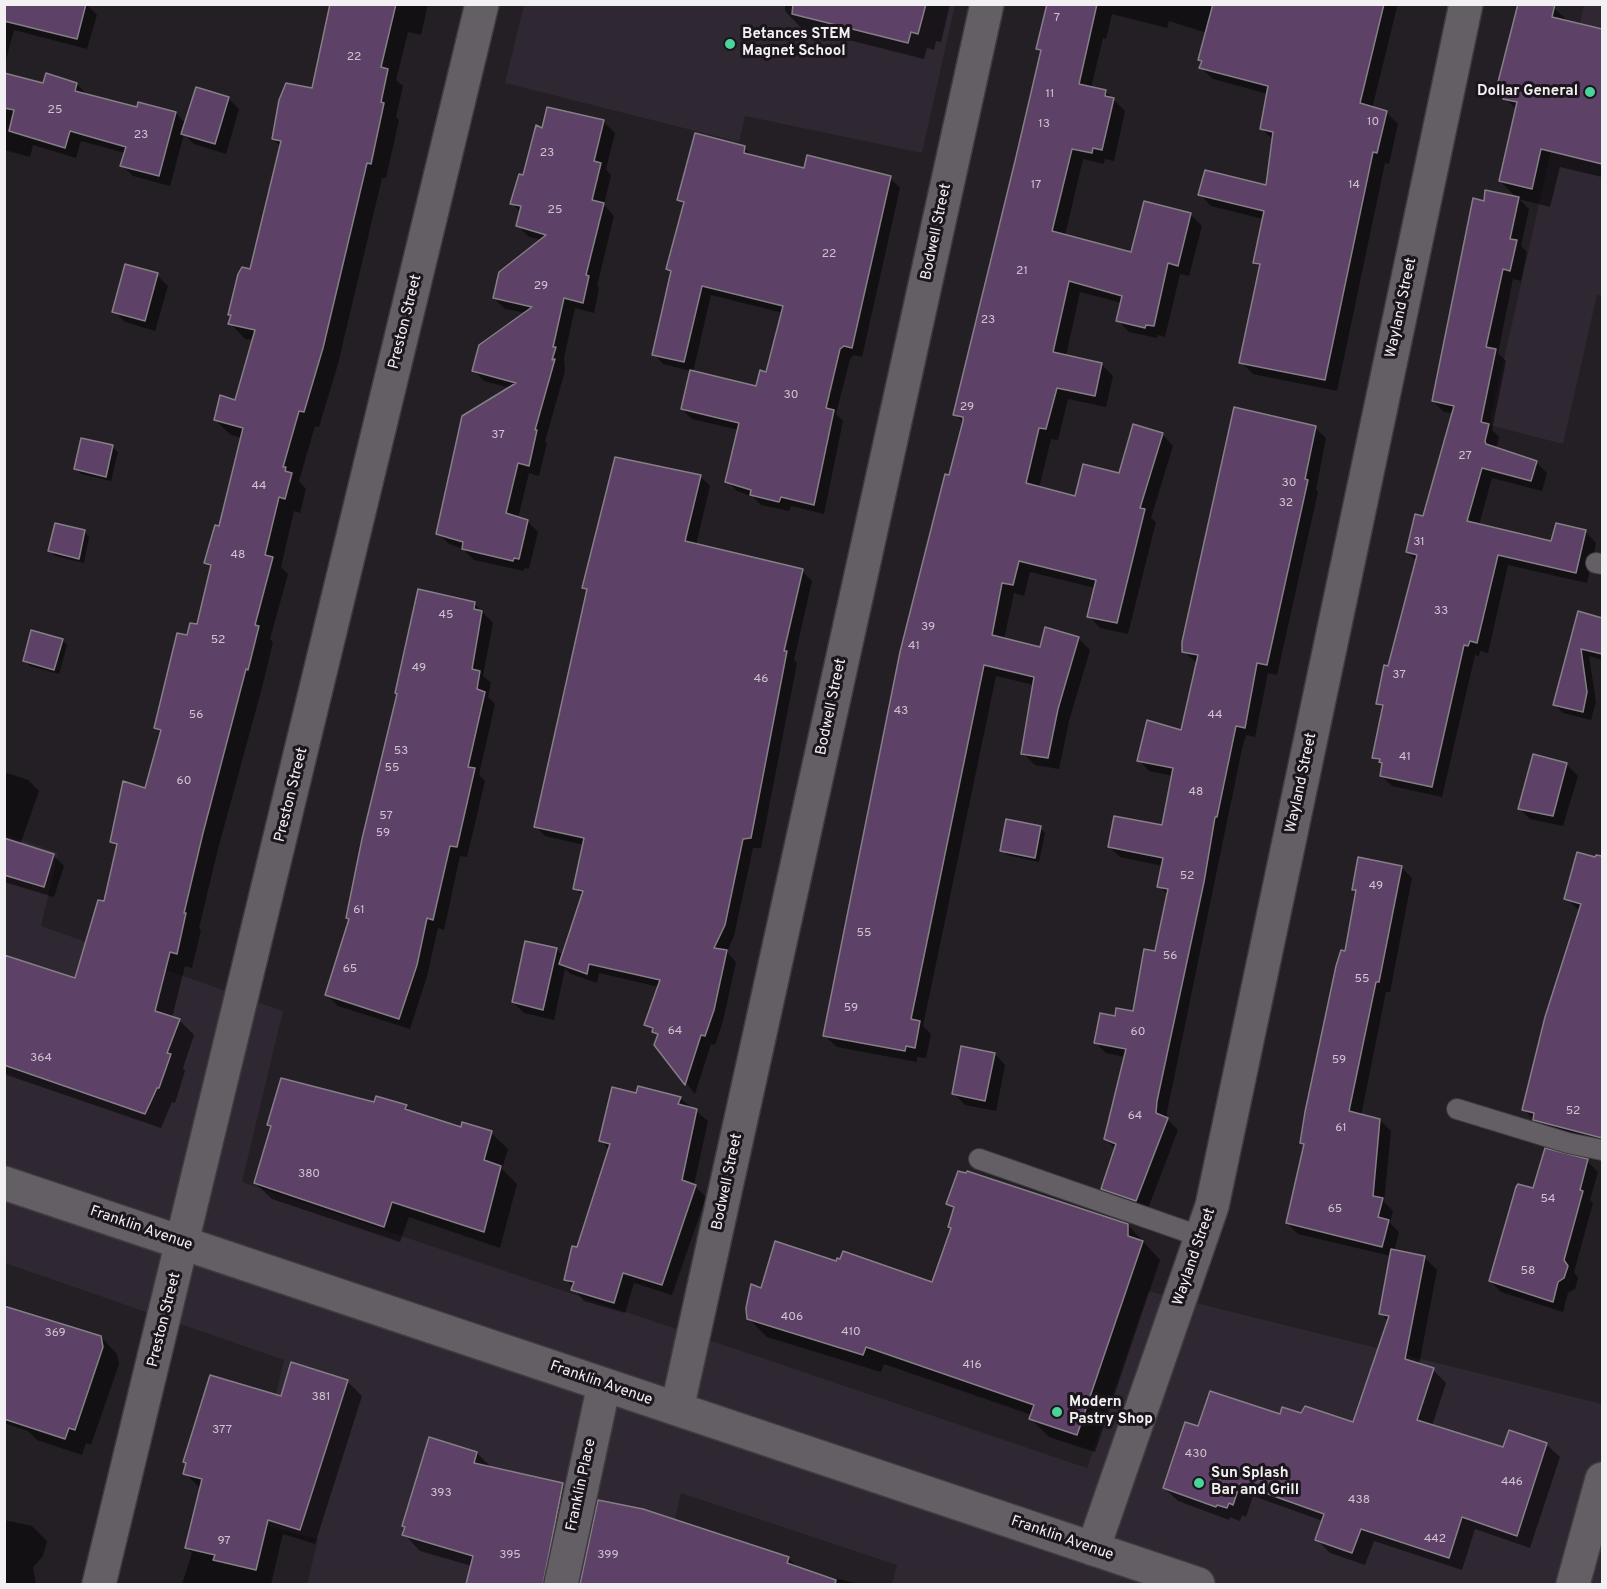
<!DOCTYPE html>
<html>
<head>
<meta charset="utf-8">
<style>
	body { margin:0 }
	#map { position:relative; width:1607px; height:1589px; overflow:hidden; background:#231f24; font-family:Overpass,sans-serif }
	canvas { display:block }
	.frame { position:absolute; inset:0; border:6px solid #f3f0f4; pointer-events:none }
</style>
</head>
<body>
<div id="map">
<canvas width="1607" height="1589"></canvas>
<div class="frame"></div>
</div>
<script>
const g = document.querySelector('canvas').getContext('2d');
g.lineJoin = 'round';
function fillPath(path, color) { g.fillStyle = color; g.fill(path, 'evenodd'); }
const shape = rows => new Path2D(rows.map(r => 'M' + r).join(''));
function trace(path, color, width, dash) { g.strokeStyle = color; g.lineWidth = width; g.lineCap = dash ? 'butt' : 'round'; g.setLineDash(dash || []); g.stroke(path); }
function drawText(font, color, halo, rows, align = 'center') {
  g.font = font + ' Overpass,sans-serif'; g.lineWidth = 6; g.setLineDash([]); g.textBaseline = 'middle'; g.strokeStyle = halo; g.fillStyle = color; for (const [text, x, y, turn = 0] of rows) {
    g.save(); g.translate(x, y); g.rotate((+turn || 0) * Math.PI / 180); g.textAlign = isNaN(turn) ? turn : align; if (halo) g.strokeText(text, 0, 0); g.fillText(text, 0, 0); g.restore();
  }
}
fillPath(shape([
	[524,5,955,5,922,153,745,116,739,142,505,83],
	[1584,5,1602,5,1602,296,1597,295,1563,444,1489,425],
	[4,834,58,853,41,926,283,1011,242,1182,1087,1468,1148,1291,1602,1404,1602,1584,892,1584,897,1565,681,1493,660,1584,307,1584,318,1539,246,1521,284,1360,5,1263]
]), '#2f2731');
fillPath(shape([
	[4,4,86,4,97,15,87,49,14,30,4,68],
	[328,4,428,4,421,35,408,32,396,80,403,86,396,117,399,120,386,178,382,178,338,364,319,427,315,426,299,481,306,489,300,513,294,511,281,567,288,574,270,639,273,642,263,684,218,849,199,928,201,930,192,968,185,966,172,1018,179,1020,194,1035,183,1068,185,1071,175,1103,172,1102,161,1128,4,1074,4,956,76,980,105,902,117,848,111,841,146,790,162,734,156,728,188,637,199,626,212,569,205,562,220,528,242,438,231,435,215,420,237,401,253,340,245,339,230,323,230,314,252,270,281,147,273,139,313,90,331,8],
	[785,4,950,4,941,42,936,41,934,50,927,48,924,59,801,28,785,11],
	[1048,4,1394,4,1397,7,1372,109,1386,112,1398,124,1389,164,1385,163,1337,391,1253,374,1241,362,1261,268,1254,262,1263,219,1211,206,1200,194,1267,187,1274,141,1262,129,1268,94,1213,79,1201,68,1203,63,1199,60,1207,33,1169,21,1167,28,1112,14,1106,39,1103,38,1091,88,1105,91,1125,111,1114,161,1105,159,1104,164,1083,159,1065,235,1132,254,1191,215,1202,226,1189,276,1180,274,1165,337,1158,335,1157,338,1129,332,1118,320,1122,303,1080,292,1066,356,1101,364,1113,376,1106,407,1068,399,1058,440,1051,439,1039,488,1076,497,1120,475,1162,434,1173,446,1151,518,1156,522,1128,634,1100,628,1089,616,1095,588,1030,572,1024,596,1014,593,1004,639,1041,648,1078,638,1090,650,1069,721,1059,769,1035,765,1023,753,1034,685,996,676,923,1026,931,1034,926,1058,917,1057,917,1062,837,1047,825,1036,964,423,955,414,1042,52,1038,48],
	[1553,7,1569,22,1602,31,1602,177,1560,167,1550,207,1519,199,1529,209,1521,246,1527,252,1521,281,1513,279,1498,353,1506,361,1492,430,1499,437,1496,449,1536,462,1547,473,1542,491,1492,478,1479,525,1553,543,1586,532,1596,543,1587,583,1508,565,1488,653,1480,651,1479,656,1475,655,1442,797,1392,786,1381,775,1383,767,1374,757,1384,710,1377,703,1417,561,1407,552,1424,518,1453,413,1444,412,1433,401,1485,202,1518,199,1500,181,1517,110,1505,98,1506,93,1498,85],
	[4,74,44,85,77,84,87,95,138,109,176,113,186,124,228,98,239,109,226,154,194,144,184,134,170,186,133,176,122,165,125,153,81,141,76,158,33,145,30,157,4,150],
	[548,109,604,122,615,133,606,169,611,175,604,205,614,216,597,286,599,288,594,313,575,308,564,358,565,371,545,441,547,443,539,476,529,473,518,518,527,521,538,532,529,569,524,568,524,571,474,560,463,549,449,544,438,533,510,388,484,381,473,370,526,313,505,309,494,298,542,240,529,237,518,226,521,213,512,203,543,130],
	[744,148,753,157,805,170,890,178,900,188,862,357,854,355,850,359,836,414,843,421,824,514,791,506,789,511,761,505,753,497,737,491,727,481,739,430,692,419,682,409,691,371,663,364,654,354,672,273,668,269,684,205,679,200],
	[711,295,783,313,767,373,757,388,693,372],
	[157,275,168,286,155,331,125,322,114,311],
	[1315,428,1326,438,1316,490,1318,492,1277,675,1268,673,1255,737,1246,735,1242,749,1167,1112,1167,1119,1178,1130,1147,1211,1113,1199,1103,1189,1116,1149,1105,1139,1125,1057,1106,1053,1096,1043,1116,1017,1134,1013,1157,953,1168,895,1159,886,1163,866,1120,857,1109,847,1164,827,1173,776,1149,771,1139,760,1182,732,1197,663,1183,651],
	[112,447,118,452,111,481,81,474,75,468],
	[700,476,710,486,696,545,802,571,812,581,794,660,797,663,761,848,753,848,734,936,727,952,736,962,723,1021,715,1045,711,1044,695,1094,656,1045,659,1036,646,1024,659,987,599,973,597,983,571,974,565,969,554,1020,524,1013,513,1002,556,949,563,956,583,896,575,888,584,845,545,836,535,826,588,592,583,587],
	[84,531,89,537,84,563,55,556,50,551],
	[474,603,493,623,483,676,491,683,488,697,495,704,479,775,485,781,467,857,460,856,444,930,438,928,427,976,410,1029,338,1006,327,995,350,920,347,918],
	[1579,613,1602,619,1602,660,1589,656,1596,702,1591,720,1563,713,1554,704],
	[62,640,67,645,59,674,30,666,25,661],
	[1534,756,1567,765,1578,776,1563,826,1530,819,1519,808],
	[4,772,28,780,39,791,20,845,53,855,64,866,54,897,4,882],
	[1040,828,1045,833,1039,862,1007,855,1002,850],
	[1578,854,1602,861,1602,1146,1546,1131,1523,1109,1580,911,1566,898],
	[1401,867,1412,878,1390,992,1386,992,1361,1116,1380,1120,1391,1131,1384,1202,1393,1211,1390,1223,1399,1232,1394,1252,1424,1257,1437,1270,1419,1365,1433,1370,1446,1383,1432,1426,1504,1449,1546,1444,1560,1457,1530,1548,1475,1529,1462,1570,1374,1541,1365,1565,1330,1553,1317,1540,1323,1521,1253,1496,1246,1517,1242,1515,1240,1521,1230,1517,1229,1520,1178,1501,1164,1488,1199,1428,1302,1415,1354,1424,1388,1321,1381,1313,1391,1256,1298,1234,1287,1223,1305,1146,1301,1142,1346,953,1357,893,1353,889],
	[995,1054,1005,1065,996,1111,965,1105,954,1094],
	[638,1095,680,1098,708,1121,694,1185,706,1197,672,1295,634,1283,625,1313,584,1301,566,1279,610,1150,601,1141],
	[375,1104,406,1106,412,1112,462,1129,491,1133,508,1149,502,1169,517,1184,500,1248,409,1217,400,1242,272,1199,255,1183,272,1128,269,1125],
	[1587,1161,1598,1172,1590,1200,1593,1203,1574,1272,1578,1278,1575,1289,1568,1293,1563,1312,1501,1292,1490,1281],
	[948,1203,1128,1225,1160,1260,1095,1452,1049,1437,1031,1419,1032,1415,884,1364,881,1372,767,1337,748,1318,762,1290,837,1263,933,1284,952,1229,949,1227,955,1210],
	[4,1303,16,1312,50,1323,52,1320,101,1337,117,1354,119,1364,91,1445,86,1443,82,1455,37,1440,28,1431,4,1423],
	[347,1381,362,1396,315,1544,283,1534,271,1584,182,1584,192,1553,187,1548,200,1488,185,1473,282,1398],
	[477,1453,492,1468,562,1484,578,1501,563,1584,468,1584,472,1566,420,1551,404,1534,406,1528,404,1526],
	[599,1502,788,1558,799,1569,858,1584,580,1584],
	[4,1520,32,1526,47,1541,43,1556,33,1567,36,1584,4,1584]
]), '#0007');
const building = shape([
	[4,4,86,4,77,39,4,21,4,4],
	[330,4,396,4,381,67,388,69,381,102,384,103,371,164,367,163,323,348,304,412,299,411,283,467,286,467,285,471,292,473,285,499,279,497,265,555,273,557,255,625,259,626,248,670,246,669,203,833,184,913,186,913,177,954,170,952,155,1011,180,1019,167,1053,171,1054,159,1088,157,1088,145,1114,4,1065,4,955,75,978,98,900,104,901,117,844,110,842,123,781,145,788,161,730,154,728,177,633,187,635,190,623,197,624,211,565,204,563,215,525,219,526,243,428,214,420,220,395,235,400,255,330,228,324,231,315,228,315,238,274,242,267,250,269,281,141,272,139,279,100,286,83,312,88,330,4],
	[793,4,926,4,918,34,911,32,908,43,792,14,793,4],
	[1047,4,1097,4,1079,84,1106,90,1105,96,1114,98,1102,150,1093,148,1092,153,1072,149,1052,231,1131,252,1144,201,1191,213,1178,266,1168,263,1154,326,1146,325,1145,328,1116,321,1122,296,1069,281,1053,352,1102,363,1095,396,1057,388,1046,429,1039,428,1026,483,1075,496,1083,464,1119,473,1133,424,1163,433,1140,508,1145,509,1117,623,1087,617,1096,580,1019,561,1013,585,1002,583,992,635,1040,647,1045,627,1079,637,1058,709,1048,758,1021,754,1034,677,984,665,911,1019,920,1021,915,1048,906,1046,905,1051,823,1036,900,652,945,474,949,475,963,421,963,417,953,415,1016,157,1041,50,1036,49,1047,4],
	[1213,4,1384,4,1360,103,1387,111,1377,153,1373,152,1325,380,1239,363,1260,264,1253,263,1264,211,1198,195,1205,170,1266,185,1273,132,1260,129,1268,86,1199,68,1202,61,1198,60,1213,4],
	[1518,4,1555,4,1552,17,1602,29,1602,164,1541,149,1532,189,1499,181,1517,102,1503,99,1506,88,1497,86,1518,4],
	[4,73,43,83,46,73,77,83,75,91,137,107,138,102,176,112,159,176,120,166,126,147,70,131,65,148,9,131,14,110,4,108,4,73],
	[196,87,229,97,215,144,181,134,196,87],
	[547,107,604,120,594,161,601,163,592,200,604,203,586,275,589,276,583,303,564,298,553,347,556,347,552,360,555,359,535,430,537,430,529,466,518,463,506,513,528,520,519,559,514,558,513,561,462,549,463,542,436,534,462,416,516,383,472,371,479,345,532,307,493,298,499,272,546,235,516,226,521,206,510,204,519,174,523,175,536,125,542,128,547,107],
	[695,133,745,146,744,153,804,168,807,155,891,176,852,348,844,346,840,349,826,408,834,410,814,505,781,497,779,502,750,495,751,490,725,482,739,423,681,409,690,370,756,386,760,370,766,372,783,306,702,286,684,362,652,355,671,271,666,269,684,202,677,200,695,133],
	[1485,190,1519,197,1510,239,1517,240,1510,271,1503,269,1486,347,1496,349,1481,422,1489,424,1485,441,1486,444,1537,461,1531,481,1482,468,1467,521,1551,541,1556,523,1586,530,1576,573,1498,555,1477,643,1470,641,1468,646,1464,645,1432,787,1380,776,1382,763,1379,762,1380,759,1372,758,1383,705,1376,704,1384,665,1388,666,1417,555,1406,552,1415,514,1423,516,1454,406,1432,401,1473,198,1484,201,1485,190],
	[125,264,158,273,145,321,112,312,125,264],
	[1234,407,1316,426,1305,479,1308,480,1267,665,1257,663,1245,728,1236,726,1217,817,1215,817,1204,882,1157,1101,1156,1113,1168,1118,1136,1201,1101,1189,1116,1144,1104,1139,1126,1049,1094,1043,1100,1013,1115,1016,1116,1008,1133,1011,1144,949,1155,951,1168,889,1157,887,1163,858,1108,847,1114,816,1162,825,1173,768,1137,761,1147,720,1181,730,1198,655,1182,652,1182,642,1234,407],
	[81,438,113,445,106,477,74,469,81,438],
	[615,457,701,475,685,541,803,569,784,651,787,651,751,838,743,839,725,925,714,948,727,950,714,1010,705,1036,701,1035,685,1085,654,1045,658,1034,652,1032,653,1028,644,1025,660,980,589,964,587,974,559,964,583,891,573,889,584,838,534,827,587,589,582,588,615,457],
	[55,523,85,530,79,559,48,551,55,523],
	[418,589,475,602,474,609,482,611,472,669,480,671,477,689,485,692,468,767,475,768,457,847,450,846,433,920,427,918,417,965,399,1019,325,995,349,919,346,918,362,839,397,694,395,693,418,589],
	[1578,611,1602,618,1602,654,1581,649,1587,692,1583,712,1553,705,1578,611],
	[31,630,63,639,54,670,23,661,31,630],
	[1533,754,1567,763,1553,816,1518,809,1533,754],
	[1006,819,1041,826,1035,858,1000,851,1006,819],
	[4,838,54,854,44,887,4,875,4,838],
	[1577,852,1595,857,1596,855,1602,856,1602,1138,1533,1120,1534,1113,1522,1110,1545,1017,1581,904,1564,899,1577,852],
	[1358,857,1402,866,1379,982,1376,982,1349,1111,1380,1119,1373,1196,1383,1198,1378,1217,1389,1220,1382,1247,1286,1223,1304,1144,1300,1143,1305,1112,1336,966,1341,950,1345,951,1356,890,1352,890,1358,857],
	[525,941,557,948,543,1010,512,1002,525,941],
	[961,1046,995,1053,985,1101,952,1094,961,1046],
	[281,1078,374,1102,376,1096,407,1105,405,1109,461,1127,462,1122,492,1131,484,1160,501,1166,484,1232,392,1202,384,1227,254,1183,271,1126,267,1125,281,1078],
	[638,1086,681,1097,678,1104,697,1109,682,1180,696,1185,662,1285,623,1273,614,1303,571,1290,574,1282,564,1280,572,1246,577,1247,610,1144,599,1141,612,1087,636,1093,638,1086],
	[1545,1148,1588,1159,1580,1190,1583,1191,1564,1260,1568,1266,1564,1278,1558,1282,1553,1302,1489,1281,1516,1187,1518,1184,1533,1188,1545,1148],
	[958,1171,966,1173,967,1171,1128,1224,1128,1236,1143,1241,1077,1435,1029,1419,1034,1405,866,1347,863,1355,747,1319,746,1308,751,1284,761,1288,775,1241,836,1261,837,1258,840,1259,843,1251,932,1282,951,1228,948,1227,954,1207,946,1204,958,1171],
	[1391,1249,1425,1256,1405,1359,1434,1368,1417,1420,1503,1447,1509,1430,1547,1443,1517,1536,1462,1517,1449,1558,1361,1529,1352,1553,1315,1540,1324,1514,1240,1484,1233,1505,1229,1503,1227,1508,1217,1505,1216,1507,1163,1488,1185,1422,1198,1426,1210,1391,1280,1414,1282,1407,1301,1413,1305,1406,1353,1422,1389,1316,1379,1314,1391,1249],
	[4,1306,101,1336,103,1347,75,1430,69,1428,65,1439,4,1419,4,1306],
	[291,1362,348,1380,300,1530,268,1520,256,1570,213,1560,215,1555,185,1548,202,1479,183,1474,186,1463,183,1462,210,1375,281,1396,291,1362],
	[429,1437,477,1452,474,1463,563,1483,543,1584,466,1584,473,1556,402,1535,405,1527,402,1526,429,1437],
	[598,1500,643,1509,789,1557,787,1563,836,1580,835,1584,580,1584,598,1500]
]);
fillPath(building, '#5d4166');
trace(building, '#847f86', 1.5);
const service = shape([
	[1596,563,1602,564],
	[1457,1109,1568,1143,1602,1150],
	[979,1159,1202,1237]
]);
const minor = shape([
	[677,1409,987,4],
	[1093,1549,1212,1206,1466,4],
	[561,1584,604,1385]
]);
const tertiary = shape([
	[99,1584,482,4]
]);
const secondary = shape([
	[4,1183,1198,1584],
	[1573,1584,1602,1479]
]);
trace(service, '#3f3c41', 22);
trace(minor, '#3f3c41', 36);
trace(tertiary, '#3f3c41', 36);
trace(secondary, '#3f3c41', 36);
trace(service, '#645f65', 20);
trace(minor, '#645f65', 33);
trace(tertiary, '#645f65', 33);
trace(secondary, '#645f65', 33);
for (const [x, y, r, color] of [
	[730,44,6,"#4ad49c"],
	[1590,92,6,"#4ad49c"],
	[1057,1412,6,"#4ad49c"],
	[1199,1483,6,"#4ad49c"]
]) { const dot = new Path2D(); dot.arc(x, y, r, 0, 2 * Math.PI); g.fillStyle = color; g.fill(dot); trace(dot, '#1a161b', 2); }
drawText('12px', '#cec4d0', null, [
	["7",1057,19],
	["22",354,58],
	["11",1050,95],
	["25",55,111],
	["10",1373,123],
	["13",1044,125],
	["23",141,136],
	["23",547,154],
	["17",1036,186],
	["14",1354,186],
	["25",555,211],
	["22",829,255],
	["21",1022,272],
	["29",541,287],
	["23",988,321],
	["30",791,396],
	["29",967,408],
	["37",498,436],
	["27",1465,457],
	["30",1289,484],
	["44",259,487],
	["32",1286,504],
	["31",1419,543],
	["48",238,556],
	["33",1441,612],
	["45",446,616],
	["39",928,628],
	["52",218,641],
	["41",914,647],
	["49",419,669],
	["37",1399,676],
	["46",761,680],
	["43",901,712],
	["56",196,716],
	["44",1215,716],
	["53",401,752],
	["41",1405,758],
	["55",392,769],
	["60",184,782],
	["48",1196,793],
	["57",386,817],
	["59",383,834],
	["52",1187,877],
	["49",1376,887],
	["61",359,911],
	["55",864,934],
	["56",1170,957],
	["65",350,970],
	["55",1362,980],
	["59",851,1009],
	["64",675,1032],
	["60",1138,1033],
	["364",41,1059],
	["59",1339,1061],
	["52",1573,1112],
	["64",1135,1117],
	["61",1341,1129],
	["380",309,1175],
	["54",1548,1200],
	["65",1335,1210],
	["58",1528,1272],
	["406",792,1318],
	["410",851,1333],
	["369",55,1334],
	["416",972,1366],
	["381",321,1398],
	["377",222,1431],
	["430",1196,1455],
	["446",1512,1483],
	["393",441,1494],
	["438",1359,1501],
	["442",1435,1540],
	["97",224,1542],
	["395",510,1556],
	["399",608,1556]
]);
drawText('bold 15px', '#f3f0f4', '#1a161b', [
	["Betances STEM",742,35],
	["Magnet School",742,52],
	["Dollar General",1578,92,"right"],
	["Modern",1069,1403],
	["Pastry Shop",1069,1420],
	["Sun Splash",1211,1474],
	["Bar and Grill",1211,1491]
], 'left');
drawText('15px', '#f3f0f4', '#1a161b', [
	["Bodwell Street",937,232,-78],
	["Wayland Street",1402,308,-78],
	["Preston Street",406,322,-76],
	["Bodwell Street",832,707,-78],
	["Wayland Street",1302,783,-78],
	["Preston Street",292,795,-76],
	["Bodwell Street",728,1182,-78],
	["Franklin Avenue",141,1229,19],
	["Wayland Street",1195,1257,-71],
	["Preston Street",165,1320,-76],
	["Franklin Avenue",601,1384,19],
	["Franklin Place",582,1485,-78],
	["Franklin Avenue",1062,1539,19]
]);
</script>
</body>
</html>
